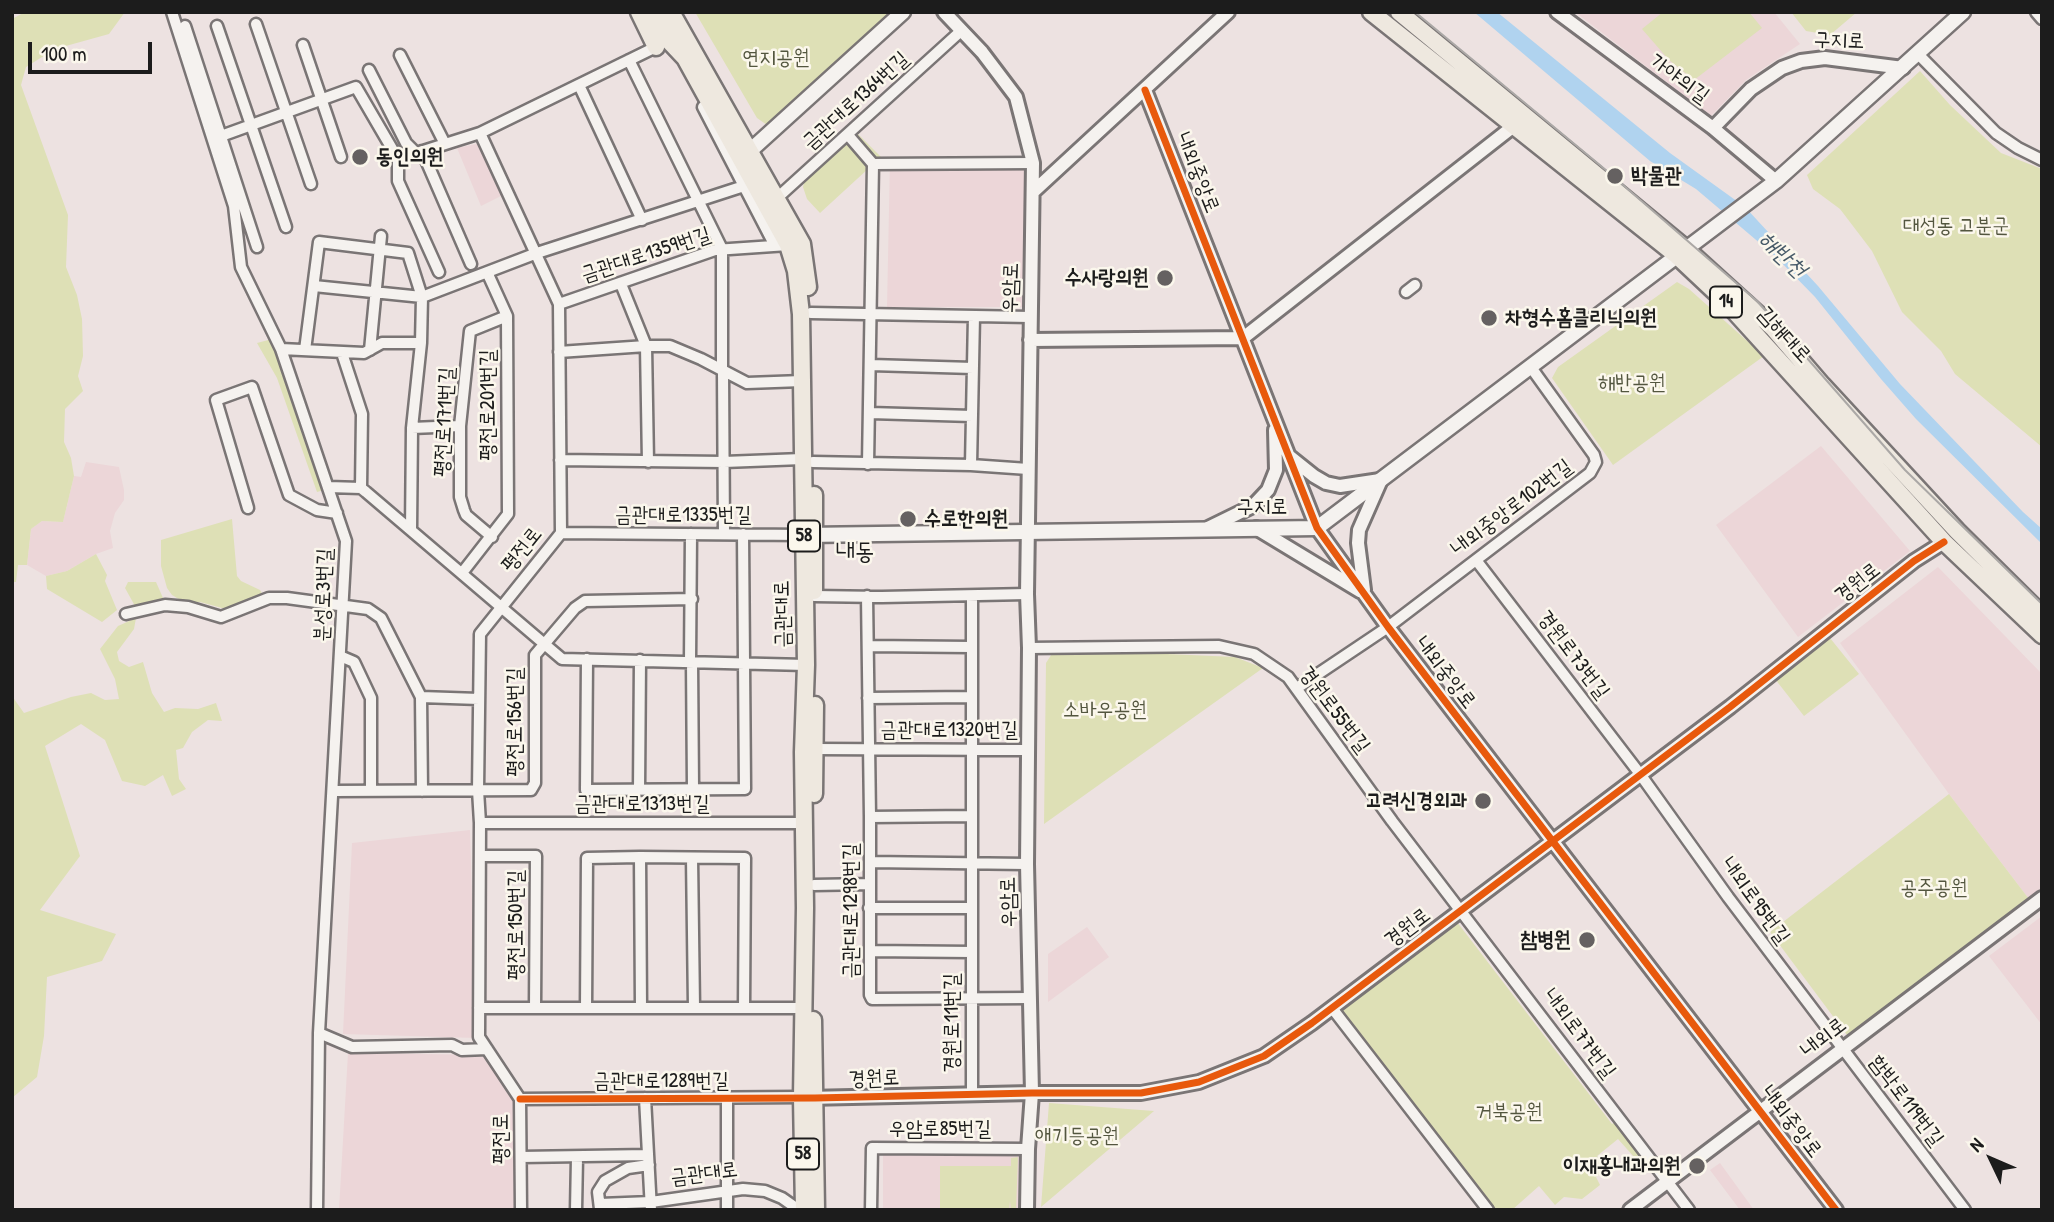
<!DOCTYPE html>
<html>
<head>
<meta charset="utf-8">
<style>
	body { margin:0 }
	#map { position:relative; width:2054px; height:1222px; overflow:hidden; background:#ede2e1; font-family:"Patrick Hand",sans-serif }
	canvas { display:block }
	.frame { position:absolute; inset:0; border:14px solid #1c1c1c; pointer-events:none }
	.north { position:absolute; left:1956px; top:1124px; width:70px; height:70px; -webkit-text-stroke:5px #fbf7ec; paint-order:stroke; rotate:314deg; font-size:19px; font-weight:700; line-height:28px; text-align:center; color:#1c1c1c }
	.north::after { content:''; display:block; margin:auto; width:24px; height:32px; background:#1c1c1c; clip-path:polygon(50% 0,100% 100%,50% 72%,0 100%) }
	.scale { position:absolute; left:28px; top:42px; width:124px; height:32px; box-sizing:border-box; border:4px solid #1c1c1c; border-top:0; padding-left:9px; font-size:21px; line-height:24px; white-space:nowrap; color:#1c1c1c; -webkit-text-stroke:5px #fbf7ec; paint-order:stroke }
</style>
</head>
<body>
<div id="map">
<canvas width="2054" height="1222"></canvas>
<div class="frame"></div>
<div class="north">N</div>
<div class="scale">100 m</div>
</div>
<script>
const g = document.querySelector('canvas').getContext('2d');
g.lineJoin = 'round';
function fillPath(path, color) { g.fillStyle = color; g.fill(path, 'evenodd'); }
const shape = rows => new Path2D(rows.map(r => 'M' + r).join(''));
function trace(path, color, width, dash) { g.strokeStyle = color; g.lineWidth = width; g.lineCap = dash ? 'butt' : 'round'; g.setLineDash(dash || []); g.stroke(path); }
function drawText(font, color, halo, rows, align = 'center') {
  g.font = font + ' "Patrick Hand","Poor Story",sans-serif'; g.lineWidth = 5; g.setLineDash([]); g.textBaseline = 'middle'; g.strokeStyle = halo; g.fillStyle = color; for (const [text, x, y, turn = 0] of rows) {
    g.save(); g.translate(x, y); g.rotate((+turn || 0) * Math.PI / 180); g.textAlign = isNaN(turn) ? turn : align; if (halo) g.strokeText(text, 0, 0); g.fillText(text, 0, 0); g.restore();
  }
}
fillPath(shape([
	[1575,12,1774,12,1800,44,1746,80,1711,116],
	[481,143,505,194,481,206,457,148],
	[890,161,1027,170,1029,307,887,307],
	[1821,446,1910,551,1798,637,1716,525],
	[86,462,119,467,124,490,124,500,115,513,110,531,113,548,96,554,67,571,46,576,27,565,31,529,42,521,63,522,74,476,81,477],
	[1938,567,2042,674,2042,890,2029,899,1949,794,1840,643],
	[470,830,476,1038,343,1034,352,843],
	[2042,916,2042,1025,1989,956],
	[1087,927,1109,957,1048,1002,1048,954],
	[348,1053,491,1055,521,1103,521,1210,339,1210],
	[883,1150,1023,1153,1024,1210,883,1210],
	[1720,1163,1754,1210,1740,1210,1710,1170]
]), '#ecd6d8');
fillPath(shape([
	[25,12,125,12,109,34,55,49,26,67,21,85,68,215,66,267,77,295,82,319,83,356,78,376,83,391,65,409,64,442,71,458,74,476,63,522,42,521,31,529,27,565,18,565,16,582,12,582,12,19],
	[695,12,894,12,772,124,767,125,757,118],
	[1663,12,1749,12,1762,28,1694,80,1669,60,1642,29],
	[1791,12,1857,12,1830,35,1806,31],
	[1920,71,1950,105,2001,153,2042,169,2042,447,1955,374,1941,351,1902,312,1872,251,1840,209,1813,189,1807,175],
	[858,134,881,157,820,213,807,199,803,187,806,174],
	[1677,282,1689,289,1764,356,1613,465,1552,378,1558,367],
	[272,339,279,348,324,490,317,492,277,378,257,343],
	[232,519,237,576,241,581,260,590,263,595,233,611,200,602,187,604,172,595,167,588,161,566,161,540],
	[96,554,107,575,105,581,117,610,102,622,47,589,46,576,67,571],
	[128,582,156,582,163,598,141,606,135,606,125,588],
	[136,618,134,629,117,652,119,661,129,667,143,662,152,693,164,712,175,708,198,709,216,703,222,721,208,720,192,732,183,748,176,750,179,779,186,789,172,796,163,775,145,786,122,781,105,740,81,724,45,746,80,856,40,910,116,934,102,961,47,977,44,1036,37,1077,12,1098,12,696,24,713,71,697,91,693,105,700,119,699,115,679,100,649,118,626],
	[1830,638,1859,674,1804,716,1775,679],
	[1055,649,1235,657,1263,668,1044,824,1046,663],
	[1949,794,2029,899,1847,1035,1770,932],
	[1457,922,1612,1124,1614,1123,1639,1155,1635,1158,1618,1139,1597,1156,1606,1169,1596,1177,1600,1185,1582,1199,1564,1197,1555,1205,1539,1186,1512,1210,1488,1210,1340,1009],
	[1049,1103,1154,1111,1041,1207],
	[1018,1157,1016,1210,1011,1210,1010,1201,1009,1210,940,1210,940,1166,1011,1166,1011,1158]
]), '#dee0b6');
fillPath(shape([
	[1474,12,1497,12,1670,153,1745,207,1818,286,1900,384,2023,512,2042,529,2042,544,1916,419,1881,379,1815,297,1775,256,1696,189,1650,161]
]), '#b0d3ef');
const minor = shape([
	[172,12,234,206,241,267,281,349,346,541,319,1033,317,1210],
	[2036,12,2042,19],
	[256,24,311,184],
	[185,26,257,247],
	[217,26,286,227],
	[303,45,341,157],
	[1918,54,1996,133,2018,148,2042,160],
	[400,55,445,144],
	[629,60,722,249,722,369],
	[369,70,406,143,416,153],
	[579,85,642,220],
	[703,107,775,246],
	[480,133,559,304,561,533,480,634,478,790,480,823,479,1037,520,1099,521,1210],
	[848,135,873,164,868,464],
	[221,136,356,87,398,159,398,181,439,272],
	[422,151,471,264],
	[398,159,480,133,660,45],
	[873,164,1033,163],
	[776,199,962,30],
	[621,284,646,346,648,462],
	[314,286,422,297,537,253,744,186],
	[1406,292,1415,285],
	[559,304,715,250,788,245],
	[811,313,1030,317],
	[281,349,364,353,382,343,421,343],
	[305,350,319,242,408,253,422,297,421,343,412,428,411,530],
	[370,350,381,236],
	[559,352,646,346,670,346,701,359,747,383,802,381],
	[342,353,362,414,361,488],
	[871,365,973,368],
	[723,372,724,534],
	[870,413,972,416],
	[412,428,460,426],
	[560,460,724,462,802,459],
	[813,462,971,465,1028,469],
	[971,465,974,316],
	[328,487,361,488,366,492,562,659,806,665],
	[248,508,216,400,252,387,289,495,317,510,337,513],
	[561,533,804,535],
	[492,537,466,515,464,510,460,497,460,426,470,331,507,316],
	[1476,560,1640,774,1728,897,1965,1210],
	[462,573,508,514,507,316,487,272],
	[814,596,882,597,1027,594],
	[867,596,870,817,870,995,872,999,1030,998],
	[126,614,165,605,188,607,221,617,269,598,287,598,368,609,381,618,421,697,422,791],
	[868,646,971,647],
	[1029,648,1219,646,1254,654,1288,677,1392,821,1689,1210],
	[340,656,354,662,371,698,371,791],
	[587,659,586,790,745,789,743,534],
	[690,661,691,534],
	[692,662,693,788],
	[1297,688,1388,627,1590,473,1596,462,1594,455,1530,366],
	[421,697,479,699],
	[868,698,971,697],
	[815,749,1028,750],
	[639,790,640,660],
	[334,791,531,790,535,783,535,655,575,608,585,601,692,599],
	[870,817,971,816],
	[480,823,804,823],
	[480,856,536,856,535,1008],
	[640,857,641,1008],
	[692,858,694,1007],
	[870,862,1027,864],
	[814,885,869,884],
	[869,908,972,908],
	[870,951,972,952],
	[479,1008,802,1008],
	[586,1008,587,858,640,857,745,858,744,1008],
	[1332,1008,1488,1210],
	[319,1033,352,1047,452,1045,462,1050,487,1049],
	[972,1094,972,596],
	[645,1098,651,1210],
	[520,1099,802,1097],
	[521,1157,648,1155],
	[600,1204,651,1202,743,1189,765,1191,782,1198,799,1210],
	[600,1209,598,1192,605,1181,628,1168,649,1165],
	[576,1210,577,1158],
	[727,1210,727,1098],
	[871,1210,872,1148,1028,1149]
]);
const tertiary = shape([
	[944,12,982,52,1016,97,1033,163,1027,594,1029,648,1027,864,1032,1093,1028,1149,1027,1210],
	[1557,12,1713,128,1776,181],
	[1145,90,1317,528,1388,627,1836,1210],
	[1713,128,1751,89,1782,68,1801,61,1825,58,1903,68],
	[1033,192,1228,12],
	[1030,340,1243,338,1515,125],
	[1289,456,1314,476,1326,483,1340,486,1380,480],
	[1208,528,1253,506,1268,490,1276,470,1275,430],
	[1256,528,1360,591],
	[1364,590,1358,543,1359,530,1381,480],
	[807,1098,1032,1093,1141,1093,1199,1082,1264,1056,1312,1023,1730,707,1914,561,1944,542],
	[1630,1210,2042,898]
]);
const secondary = shape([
	[741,159,903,12],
	[805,535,1317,528,1776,181,1963,12]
]);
const primary = shape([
	[639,12,656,47],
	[655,12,669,41,685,58,788,245,796,271,801,314,802,381,806,665,803,752,805,908,802,1097,804,1210],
	[671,12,802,244,808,287],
	[1371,12,1676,255,1726,302,1944,542,2042,635],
	[1399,12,1685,248,1773,328,1822,385,1957,531,2042,615],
	[814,495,814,591],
	[814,794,815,705],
	[813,1020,816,1210]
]);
trace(minor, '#7a7575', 15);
trace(tertiary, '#7a7575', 18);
trace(secondary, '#7a7575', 19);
trace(primary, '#7a7575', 21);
trace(minor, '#f5f2ef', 10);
trace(tertiary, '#f5f2ef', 12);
trace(secondary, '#f5f2ef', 14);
trace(primary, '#eee8df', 16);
trace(shape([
	[1415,12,1601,166,1757,301,1905,470,2042,604]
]), '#aba8a6', 2);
trace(shape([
	[1145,90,1317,528,1388,627,1836,1210],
	[520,1099,815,1098,1032,1093,1141,1093,1199,1082,1264,1056,1312,1023,1730,707,1914,561,1944,542]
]), '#e8590c', 7);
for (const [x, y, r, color] of [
	[360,157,9,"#656161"],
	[1615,176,9,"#656161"],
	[1165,278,9,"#656161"],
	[1489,318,9,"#656161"],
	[908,519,9,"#656161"],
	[1483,801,9,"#656161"],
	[1587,940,9,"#656161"],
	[1697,1166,9,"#656161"]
]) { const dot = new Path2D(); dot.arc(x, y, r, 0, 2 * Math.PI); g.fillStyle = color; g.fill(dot); trace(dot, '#fbf7ec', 2.5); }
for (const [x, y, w] of [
	[1726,302,32],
	[804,536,32],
	[803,1154,32]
]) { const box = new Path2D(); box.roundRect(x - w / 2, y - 15.5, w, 31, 5); g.fillStyle = '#fbf7ec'; g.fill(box); trace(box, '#1c1c1c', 2); }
drawText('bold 19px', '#1c1c1c', null, [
	["14",1726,302],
	["58",804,536],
	["58",803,1154]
]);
drawText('21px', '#1c1c1c', '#fbf7ec', [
	["구지로",1839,41,2],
	["가야의길",1679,79,36],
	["금관대로1364번길",856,101,-42],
	["내외중앙로",1197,173,68],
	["금관대로1359번길",646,255,-18],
	["우암로",1011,288,-88],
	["김해대로",1784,335,48],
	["평전로201번길",488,405,-90],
	["평전로171번길",445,422,-87],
	["구지로",1262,507],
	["내외중앙로102번길",1512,508,-37],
	["금관대로1335번길",683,515],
	["평전로",522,550,-51],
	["경원로",1858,583,-38],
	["분성로3번길",324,595,-88],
	["금관대로",783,614,-91],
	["경원로73번길",1573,655,53],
	["내외중앙로",1445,673,52],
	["경원로55번길",1334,710,53],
	["평전로156번길",515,722,-90],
	["금관대로1320번길",949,730],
	["금관대로1313번길",642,804],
	["내외로95번길",1755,901,54],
	["우암로",1009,902,-91],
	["금관대로1298번길",851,911,-90],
	["평전로150번길",516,925,-90],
	["경원로",1408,928,-37],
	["경원로11번길",952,1023,-90],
	["내외로77번길",1579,1034,53],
	["내외로",1824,1038,-38],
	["경원로",874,1079,-2],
	["금관대로1289번길",661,1081],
	["함박로119번길",1906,1101,53],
	["내외중앙로",1791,1122,52],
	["우암로85번길",940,1129],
	["평전로",501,1139,-90],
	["금관대로",704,1174,-7]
]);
drawText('21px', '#53563f', '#fbf7ec', [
	["연지공원",776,58],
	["대성동 고분군",1956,226],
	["해반공원",1632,383],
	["소바우공원",1105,710],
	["공주공원",1934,888],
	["거북공원",1509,1112],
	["애기등공원",1077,1136]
]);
drawText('bold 21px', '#1c1c1c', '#fbf7ec', [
	["동인의원",376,157],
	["박물관",1631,176],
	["수사랑의원",1149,278,"right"],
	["차형수홈클리닉의원",1505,318],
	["수로한의원",924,519],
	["고려신경외과",1467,801,"right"],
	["참병원",1571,940,"right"],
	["이재홍내과의원",1681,1166,"right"]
], 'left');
drawText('italic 23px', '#475a68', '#fbf7ec', [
	["해반천",1782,255,43]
]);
drawText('24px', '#1c1c1c', '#fbf7ec', [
	["내동",855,553]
]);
</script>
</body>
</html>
